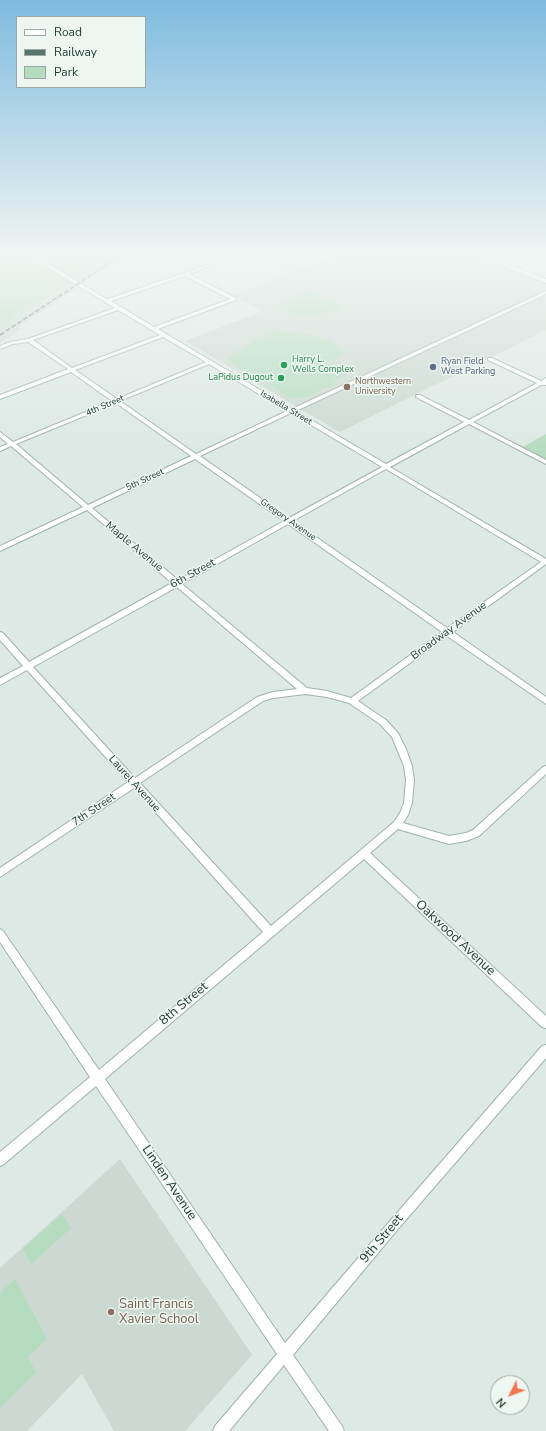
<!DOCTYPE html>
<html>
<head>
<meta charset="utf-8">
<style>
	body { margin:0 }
	#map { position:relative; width:546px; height:1431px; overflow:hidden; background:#dde9e4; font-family:"Nunito Sans",sans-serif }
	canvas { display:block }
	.legend { position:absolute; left:16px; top:16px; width:130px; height:72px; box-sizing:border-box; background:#edf6f1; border:1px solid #9baaa4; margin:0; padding:5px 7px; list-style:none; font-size:12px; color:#1f3931 }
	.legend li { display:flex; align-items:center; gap:8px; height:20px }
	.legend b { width:20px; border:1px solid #9baaa4 }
	.north { position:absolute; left:490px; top:1375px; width:40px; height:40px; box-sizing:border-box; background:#edf6f1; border:1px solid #9baaa4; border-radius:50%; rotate:228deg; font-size:11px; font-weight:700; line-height:16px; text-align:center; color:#1f3931 }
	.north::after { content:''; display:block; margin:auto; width:14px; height:18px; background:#f5754f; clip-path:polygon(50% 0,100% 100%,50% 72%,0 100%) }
</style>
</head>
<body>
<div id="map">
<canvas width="546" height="1431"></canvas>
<ul class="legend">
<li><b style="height:5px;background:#fff"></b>Road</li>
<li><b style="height:5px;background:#58756d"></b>Railway</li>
<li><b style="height:11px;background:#b5dcbe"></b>Park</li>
</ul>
<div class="north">N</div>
</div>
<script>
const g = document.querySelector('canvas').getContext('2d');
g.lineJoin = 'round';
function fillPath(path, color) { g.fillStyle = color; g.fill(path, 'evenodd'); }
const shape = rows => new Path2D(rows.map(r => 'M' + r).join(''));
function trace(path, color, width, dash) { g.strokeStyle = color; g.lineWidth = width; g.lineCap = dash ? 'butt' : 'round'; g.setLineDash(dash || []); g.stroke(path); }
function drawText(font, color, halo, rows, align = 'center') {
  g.font = font + ' "Nunito Sans",sans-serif'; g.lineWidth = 3; g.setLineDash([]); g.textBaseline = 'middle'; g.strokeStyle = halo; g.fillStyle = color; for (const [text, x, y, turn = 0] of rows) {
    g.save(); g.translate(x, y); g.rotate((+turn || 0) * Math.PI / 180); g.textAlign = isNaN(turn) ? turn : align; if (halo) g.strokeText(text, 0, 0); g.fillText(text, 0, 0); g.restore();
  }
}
fillPath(shape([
	[116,253,131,253,112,264,82,284,74,280],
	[343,253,466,253,546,284,546,330,340,432,185,341,263,311,232,295],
	[71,282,78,287,18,327,20,329,0,343,0,326,30,306,33,307],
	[120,1159,252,1355,185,1431,114,1431,82,1374,27,1431,0,1431,0,1268]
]), '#cbd9d2');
fillPath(shape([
	[0,253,116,253,33,307,30,306,0,326],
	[307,292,312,292,344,307,323,315,307,316,295,315,274,305],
	[277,331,310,334,337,345,337,347,343,350,340,352,344,354,327,362,348,374,333,381,336,383,303,398,300,396,293,399,228,361,231,359,229,358,248,344,271,332],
	[546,434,546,459,523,447],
	[62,1214,71,1228,31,1264,23,1249],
	[15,1279,47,1339,28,1357,36,1372,0,1408,0,1293]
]), '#b5dcbe');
const minor = shape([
	[135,253,141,253,122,261,119,260,135,253],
	[242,253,249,253,189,274,236,298,236,300,158,329,292,409,546,291,546,294,296,411,386,464,464,422,416,397,416,395,420,395,469,420,537,383,488,360,488,358,492,358,541,381,546,378,546,385,541,385,473,422,546,460,546,464,469,424,390,467,546,559,546,564,453,632,546,697,546,704,447,636,358,701,386,720,398,733,406,749,412,766,414,780,412,803,408,815,403,823,449,836,466,833,473,830,543,767,546,766,546,774,479,836,466,841,449,844,398,829,370,853,546,1016,546,1028,542,1027,364,859,105,1079,285,1343,390,1221,542,1046,546,1045,546,1058,398,1229,293,1355,342,1426,344,1431,329,1431,284,1365,229,1431,213,1431,215,1426,277,1354,96,1086,4,1164,0,1166,0,1152,90,1077,0,942,0,929,3,931,99,1070,263,932,134,788,0,877,0,868,128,782,27,670,0,685,0,678,23,666,0,640,0,632,3,633,29,662,172,583,87,510,0,551,0,546,83,507,11,446,0,451,0,447,8,444,0,437,0,432,13,442,112,401,71,372,0,399,0,395,68,369,28,342,13,344,0,349,0,346,10,342,28,339,115,308,105,302,105,300,242,253],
	[185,276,230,299,154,327,111,301,185,276],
	[118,310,160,335,72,368,33,340,118,310],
	[163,337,206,362,117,399,75,370,163,337],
	[209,364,287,411,196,454,120,401,209,364],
	[116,403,191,456,88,505,16,444,116,403],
	[291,413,382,467,289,518,200,456,291,413],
	[195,459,284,521,178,580,92,508,195,459],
	[386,469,541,562,447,628,293,521,386,469],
	[288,524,442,632,351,698,327,691,307,688,182,584,288,524],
	[177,587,297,689,273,692,257,697,135,778,33,667,177,587],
	[305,694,327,697,349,703,380,724,392,737,404,766,406,780,404,803,400,813,394,822,271,926,140,783,263,701,273,698,305,694],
	[259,253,265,253,298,269,295,270,259,253]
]);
const tertiary = shape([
	[24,253,30,253,110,301,105,302,24,253]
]);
const secondary = shape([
	[471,253,480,253,546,279,546,283,471,253]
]);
trace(minor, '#a0b1ab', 2);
trace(tertiary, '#a0b1ab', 2);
trace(secondary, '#9cb5ac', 2);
fillPath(minor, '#fff');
fillPath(tertiary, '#fff');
fillPath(secondary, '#fff');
trace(shape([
	[0,335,125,253]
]), '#58756d', 1.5, [4.5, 2.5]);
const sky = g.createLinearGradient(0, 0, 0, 454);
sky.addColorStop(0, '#7fbbdf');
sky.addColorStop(0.56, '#f0f5f3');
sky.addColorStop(1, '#f0f5f300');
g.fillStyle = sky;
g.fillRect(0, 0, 546, 454);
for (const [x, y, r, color] of [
	[284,365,4,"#2e9e5b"],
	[433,367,4,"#5c6f8a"],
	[281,378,4,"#2e9e5b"],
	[347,387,4,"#8d6e63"],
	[111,1312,4,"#8d6e63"]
]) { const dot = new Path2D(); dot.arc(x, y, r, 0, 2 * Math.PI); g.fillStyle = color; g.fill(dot); trace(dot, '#edf6f1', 1.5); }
drawText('9px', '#27864d', '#edf6f1', [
	["Harry L.",292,360],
	["Wells Complex",292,370],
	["LaPidus Dugout",273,378,"right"]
], 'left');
drawText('9px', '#4e5e75', '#edf6f1', [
	["Ryan Field",441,362],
	["West Parking",441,372]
], 'left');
drawText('9px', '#785e54', '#edf6f1', [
	["Northwestern",355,382],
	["University",355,392]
], 'left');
drawText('9px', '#1f3931', '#edf6f1', [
	["4th Street",105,406,-23],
	["Isabella Street",286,408,31],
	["5th Street",145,480,-25],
	["Gregory Avenue",288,520,35]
]);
drawText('11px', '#1f3931', '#edf6f1', [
	["Maple Avenue",134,547,40],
	["6th Street",193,574,-29],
	["Broadway Avenue",449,631,-36],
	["Laurel Avenue",134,784,48],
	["7th Street",94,810,-34]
]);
drawText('13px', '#1f3931', '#edf6f1', [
	["Oakwood Avenue",455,938,43],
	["8th Street",184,1004,-40],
	["Linden Avenue",169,1183,56],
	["9th Street",382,1239,-50]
]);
drawText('13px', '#785e54', '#edf6f1', [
	["Saint Francis",119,1305],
	["Xavier School",119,1320]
], 'left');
</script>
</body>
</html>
